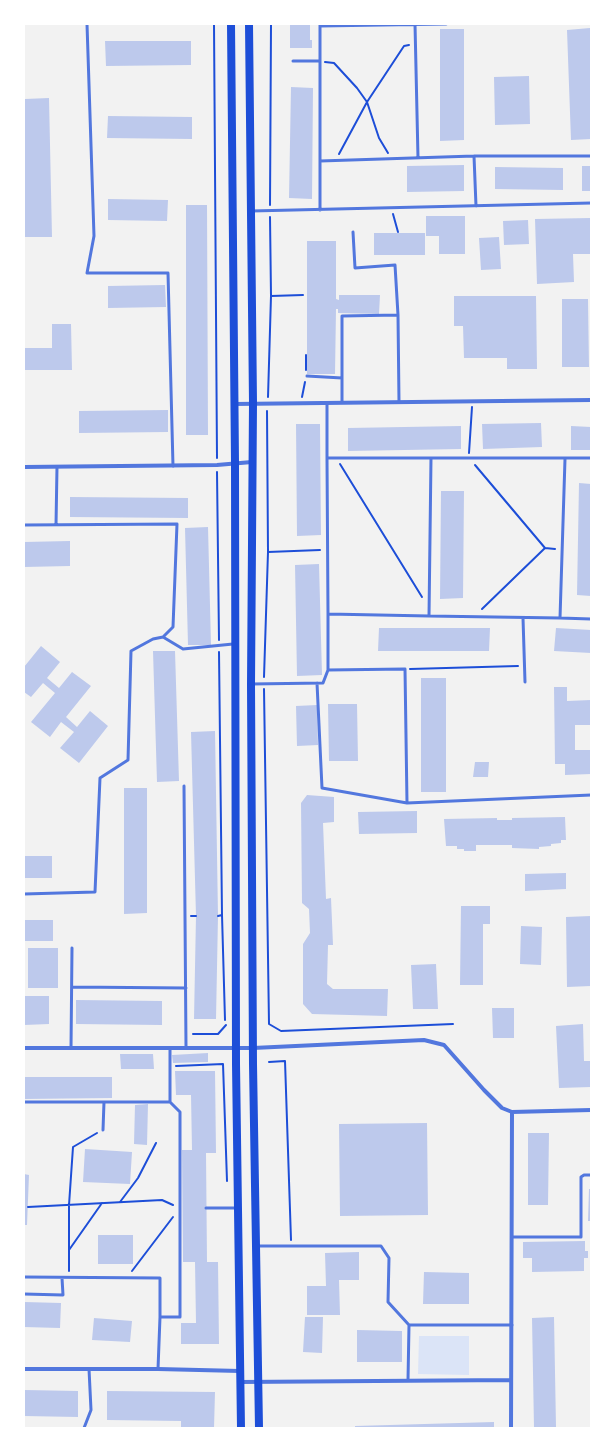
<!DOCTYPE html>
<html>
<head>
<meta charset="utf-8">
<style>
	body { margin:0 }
	#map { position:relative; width:615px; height:1452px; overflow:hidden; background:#f2f2f2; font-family:Lato,sans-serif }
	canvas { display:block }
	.frame { position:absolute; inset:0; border:25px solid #fff; pointer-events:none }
</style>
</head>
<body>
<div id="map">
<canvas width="615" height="1452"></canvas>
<div class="frame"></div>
</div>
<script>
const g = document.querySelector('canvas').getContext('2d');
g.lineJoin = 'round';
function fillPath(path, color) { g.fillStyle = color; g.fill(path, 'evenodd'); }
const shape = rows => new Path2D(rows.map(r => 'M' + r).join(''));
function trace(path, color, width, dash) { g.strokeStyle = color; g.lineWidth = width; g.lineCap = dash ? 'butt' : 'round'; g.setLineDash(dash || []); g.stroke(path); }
fillPath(shape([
	[419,1336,469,1336,469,1375,418,1374]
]), '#dbe4f7');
fillPath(shape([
	[290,24,310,24,310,40,312,40,312,48,290,48],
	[590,28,591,139,571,140,567,30],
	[440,29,464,29,464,140,440,141],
	[105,41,191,41,191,65,106,66],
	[529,76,530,124,495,125,494,77],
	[291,87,313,88,312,199,289,198],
	[49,98,52,237,25,237,25,99],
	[108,116,192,117,192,139,107,138],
	[464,165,464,191,407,192,407,166],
	[582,166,591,166,591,191,582,191],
	[495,167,563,168,563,190,495,189],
	[108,199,168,200,167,221,108,220],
	[186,205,207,205,208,435,186,435],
	[426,216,465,216,465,254,439,254,439,236,426,236],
	[591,218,591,254,573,254,574,282,537,284,535,219],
	[528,220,529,244,504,245,503,221],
	[374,233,425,233,425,255,374,255],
	[499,237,501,269,481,270,479,238],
	[307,241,336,241,336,299,339,300,339,295,380,295,379,314,338,313,338,309,336,309,335,374,307,374],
	[165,285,166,307,108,308,108,286],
	[454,296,536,296,537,369,507,369,507,358,464,358,463,326,454,326],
	[562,299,588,299,589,367,562,367],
	[52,324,71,324,72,370,24,370,24,348,52,348],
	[168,410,168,432,79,433,79,411],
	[541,423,542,447,483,449,482,424],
	[296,424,320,424,321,535,297,536],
	[461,426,461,449,348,451,348,428],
	[571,426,591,427,591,450,571,450],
	[579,483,591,484,591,596,577,595],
	[441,491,464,491,463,598,440,599],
	[70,497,188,498,188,518,70,517],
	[208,527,211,645,188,645,185,528],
	[70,541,70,566,24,567,24,542],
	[319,564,322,675,297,676,295,565],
	[379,628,490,628,489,651,378,651],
	[556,628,591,630,591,653,554,651],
	[41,646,60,662,47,678,59,688,72,672,91,686,66,717,77,727,90,711,108,726,79,763,60,748,74,732,61,722,50,737,31,722,55,693,43,683,31,697,24,692,24,667],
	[153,651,175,651,179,781,157,782],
	[421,678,446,678,446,792,421,792],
	[554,687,567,687,567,701,591,700,591,725,575,725,575,750,591,750,591,774,565,775,565,764,555,764],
	[328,704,357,704,358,761,329,761],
	[317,705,318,745,297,746,296,706],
	[215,731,218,916,216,1019,194,1019,196,916,191,732],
	[475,762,489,762,488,777,473,777],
	[124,788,147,788,147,913,124,914],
	[307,795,334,797,334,822,323,823,326,899,331,898,333,945,328,945,327,984,333,989,388,989,387,1016,312,1014,303,1004,303,944,310,933,309,909,302,903,301,803],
	[417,811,417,833,359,834,358,812],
	[565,817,566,840,561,840,561,843,551,844,551,846,539,847,539,849,512,848,512,845,476,845,476,851,464,851,464,849,457,849,457,846,446,846,444,819,497,818,497,820,512,820,512,818],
	[24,856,52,856,52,878,24,878],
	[566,873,566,889,525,891,525,874],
	[461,906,490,906,490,924,483,924,483,985,460,985],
	[591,916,591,986,567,987,566,917],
	[24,920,53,920,53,941,24,941],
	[521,926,542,927,541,965,520,964],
	[28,948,58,948,58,988,28,988],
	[436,964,438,1009,413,1009,411,965],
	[24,996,49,996,49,1024,24,1025],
	[76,1000,162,1001,162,1025,76,1024],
	[492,1008,514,1008,514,1038,493,1038],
	[583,1024,584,1061,591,1061,591,1087,559,1088,556,1026],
	[208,1053,208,1062,173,1063,172,1055],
	[120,1054,153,1054,154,1069,121,1069],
	[175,1071,215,1071,216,1153,206,1153,207,1262,218,1262,219,1344,181,1344,181,1323,196,1323,195,1262,183,1262,182,1150,192,1150,191,1095,176,1095],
	[24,1077,112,1077,112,1098,24,1099],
	[148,1104,147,1145,134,1144,135,1105],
	[427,1123,428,1215,340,1216,339,1124],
	[528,1133,549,1133,548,1205,528,1205],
	[85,1149,132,1152,130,1184,83,1182],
	[24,1174,29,1175,27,1225,24,1225],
	[589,1189,591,1189,591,1221,588,1221],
	[98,1235,133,1235,133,1264,98,1264],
	[585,1241,585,1251,588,1251,588,1258,584,1258,584,1271,532,1272,532,1258,523,1258,523,1242],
	[359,1252,359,1280,339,1280,340,1315,307,1315,307,1286,326,1286,325,1253],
	[424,1272,469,1273,469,1304,423,1304],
	[24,1302,61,1303,60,1328,24,1327],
	[305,1317,323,1317,322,1353,303,1352],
	[554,1317,556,1427,534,1428,532,1318],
	[94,1318,132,1321,130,1342,92,1340],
	[357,1330,402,1331,402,1362,357,1362],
	[24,1390,78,1391,78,1417,24,1416],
	[107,1391,215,1392,214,1428,181,1428,181,1421,107,1420],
	[494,1422,494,1428,355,1428,355,1426]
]), '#bdc9ec');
trace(shape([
	[214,24,217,458],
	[325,62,334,63,357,88,367,102,379,138,388,153],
	[339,154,367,102,404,46,409,45],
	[270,205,271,24],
	[393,214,398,232],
	[271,296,303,295],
	[306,355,306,370],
	[268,397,271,296,270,217],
	[302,397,305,382],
	[469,453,472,407],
	[340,464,422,597],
	[475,465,545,548,555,549],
	[217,472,219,640],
	[268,552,320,550],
	[482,609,545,548],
	[219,652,222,915],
	[410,669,518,666],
	[264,677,268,552,267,411],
	[264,689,269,1024,281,1031,453,1024],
	[191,916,196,916],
	[218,916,222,915,225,1020],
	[193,1034,218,1034,226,1025],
	[269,1062,285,1061,291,1240],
	[176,1066,223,1064,227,1181],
	[120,1202,138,1178,156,1143],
	[28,1207,162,1200,173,1205],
	[69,1250,102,1203],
	[69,1271,69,1205,73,1147,97,1133],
	[132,1271,173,1217]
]), '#1d4ed8', 2);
trace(shape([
	[87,24,94,236,87,273,168,273,173,466],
	[415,24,418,158],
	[320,26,446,24],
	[293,61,320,61],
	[320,161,474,156],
	[476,206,474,156,591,156],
	[320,210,320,24],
	[251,211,591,203],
	[353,232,355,268,395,265,398,315],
	[307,376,342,378],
	[342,401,342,316,398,315,399,402],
	[327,403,327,458,591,458],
	[327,458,328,614,429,616],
	[431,458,429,616,560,618],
	[565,459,560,618,591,619],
	[24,525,177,524,173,627,163,637,153,639,131,651,128,760,100,778,95,892,24,894],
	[56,525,57,467],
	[523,618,525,682],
	[163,637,183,649,233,644],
	[328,670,405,669,407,803,591,795],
	[317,683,322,788,407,803],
	[251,684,323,683,328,670,328,614],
	[184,786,186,1047],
	[72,987,186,988],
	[71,1048,72,948],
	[24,1102,170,1102],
	[103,1130,104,1102],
	[206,1208,237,1208],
	[512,1237,581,1237,581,1177,584,1175,591,1175],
	[256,1246,381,1246,389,1258,388,1302,409,1325,408,1380],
	[24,1277,160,1278,160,1317],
	[24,1294,63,1295,62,1278],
	[409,1325,512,1325],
	[158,1369,160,1317,180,1317,180,1112,170,1102,170,1048],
	[84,1428,91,1410,89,1369]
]), '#5277de', 3);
trace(shape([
	[234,404,591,400],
	[24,467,217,465,252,462],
	[24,1048,253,1048,424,1040,444,1045,484,1090,502,1108,512,1112,591,1110],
	[24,1369,158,1369,240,1371],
	[240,1382,511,1380],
	[511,1428,512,1112]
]), '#5277de', 4);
trace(shape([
	[231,24,235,463,236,1064,241,1428],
	[249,24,253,403,251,684,253,1064,259,1428]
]), '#1d4ed8', 8);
</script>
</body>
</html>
